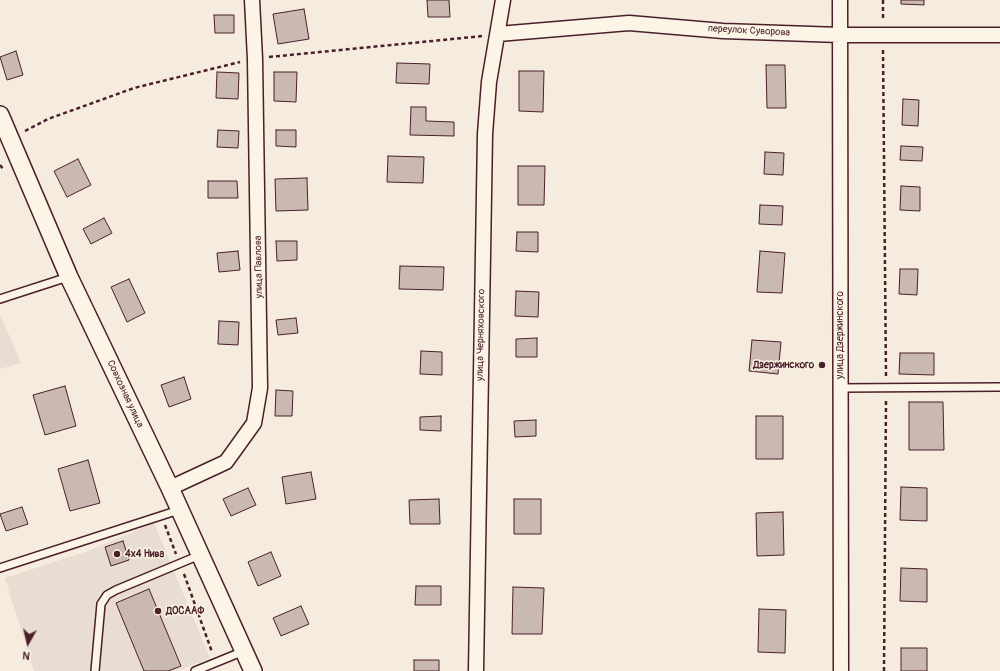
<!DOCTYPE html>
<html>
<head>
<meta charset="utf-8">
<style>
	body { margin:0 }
	#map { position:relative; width:1000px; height:671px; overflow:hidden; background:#f5ecde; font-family:Pangolin,sans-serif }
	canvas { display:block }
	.north { position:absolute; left:8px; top:623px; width:40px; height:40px; -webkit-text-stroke:3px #fcf5e5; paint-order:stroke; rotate:188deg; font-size:11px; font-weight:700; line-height:16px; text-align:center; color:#4a1f2b }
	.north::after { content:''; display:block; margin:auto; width:14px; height:18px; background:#4a1f2b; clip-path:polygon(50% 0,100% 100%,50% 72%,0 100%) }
</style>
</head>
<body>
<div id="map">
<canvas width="1000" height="671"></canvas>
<div class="north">N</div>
</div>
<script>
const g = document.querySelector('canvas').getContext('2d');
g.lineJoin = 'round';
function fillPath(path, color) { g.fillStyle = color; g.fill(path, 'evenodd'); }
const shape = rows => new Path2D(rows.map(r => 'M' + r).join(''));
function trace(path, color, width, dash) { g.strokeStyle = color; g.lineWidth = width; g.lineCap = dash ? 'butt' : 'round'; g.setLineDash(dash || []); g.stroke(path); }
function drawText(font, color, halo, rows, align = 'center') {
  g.font = font + ' Pangolin,sans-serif'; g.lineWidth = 3; g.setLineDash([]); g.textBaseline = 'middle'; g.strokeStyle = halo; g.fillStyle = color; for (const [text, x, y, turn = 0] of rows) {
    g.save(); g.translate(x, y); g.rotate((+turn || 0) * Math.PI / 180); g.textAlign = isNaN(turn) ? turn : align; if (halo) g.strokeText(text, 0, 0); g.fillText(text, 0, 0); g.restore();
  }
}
fillPath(shape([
	[0,314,21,363,0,369],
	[154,523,210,658,178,671,34,671,5,578,88,551]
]), '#e8ddd0');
const building = shape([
	[427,0,449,0,450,17,428,17,427,0],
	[901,0,924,0,924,5,901,4,901,0],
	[304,9,309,39,278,44,273,14,304,9],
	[214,15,234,15,234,33,215,33,214,15],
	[16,51,23,75,7,80,0,57,16,51],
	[397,63,430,64,429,84,396,83,397,63],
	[766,65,785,65,786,108,767,108,766,65],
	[519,71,544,71,543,112,519,111,519,71],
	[217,72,239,73,238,99,216,98,217,72],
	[274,72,297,72,296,102,274,101,274,72],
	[903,99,919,100,918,126,902,125,903,99],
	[411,107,426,107,426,121,454,122,454,136,410,135,411,107],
	[218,130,239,131,238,148,217,147,218,130],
	[276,130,296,130,296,147,276,146,276,130],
	[901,146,923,147,922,161,900,160,901,146],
	[765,152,784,153,783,175,764,174,765,152],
	[388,156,424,157,423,183,387,182,388,156],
	[78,159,91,185,67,197,54,171,78,159],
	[518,166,545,166,544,205,518,205,518,166],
	[307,178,308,210,276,211,275,179,307,178],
	[208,181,237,181,238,198,208,198,208,181],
	[901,186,920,187,920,211,900,210,901,186],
	[760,205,783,206,782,225,759,224,760,205],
	[104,218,112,233,91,244,83,229,104,218],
	[517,232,538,232,538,252,516,251,517,232],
	[276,241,297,241,297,260,277,261,276,241],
	[238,251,240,270,219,272,217,253,238,251],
	[760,251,785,253,782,293,757,292,760,251],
	[400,266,444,267,443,290,399,289,400,266],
	[900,269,918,269,917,295,899,294,900,269],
	[129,279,145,313,127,322,111,287,129,279],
	[516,291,539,292,538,317,515,316,516,291],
	[296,318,298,333,278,335,276,320,296,318],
	[219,321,239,322,238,345,218,344,219,321],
	[537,338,537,357,516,357,516,339,537,338],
	[752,340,781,342,778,374,749,371,752,340],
	[421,351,442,352,442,375,420,374,421,351],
	[900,353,934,353,934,375,899,374,900,353],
	[184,377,191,399,169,407,161,385,184,377],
	[65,386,76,426,45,435,33,395,65,386],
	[276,390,293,391,292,416,275,416,276,390],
	[909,402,943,402,944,450,909,450,909,402],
	[441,416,441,431,420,430,420,417,441,416],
	[756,416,783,416,783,459,756,459,756,416],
	[536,420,536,436,515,437,514,421,536,420],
	[88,460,100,503,70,511,58,469,88,460],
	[311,472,316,499,286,504,282,477,311,472],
	[901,487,927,488,927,521,900,520,901,487],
	[248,488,256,505,231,516,223,499,248,488],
	[439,499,440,524,410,524,409,500,439,499],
	[514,499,541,499,541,534,514,534,514,499],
	[22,507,28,524,6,531,0,514,22,507],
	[783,512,784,555,757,556,756,513,783,512],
	[123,541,129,560,111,566,105,547,123,541],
	[271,552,281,576,258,586,248,562,271,552],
	[901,568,927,569,927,602,900,601,901,568],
	[416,586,441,586,441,605,415,605,416,586],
	[513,587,544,588,542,634,512,634,513,587],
	[149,589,181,666,168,671,144,671,116,603,149,589],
	[301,606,309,624,281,636,273,618,301,606],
	[759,609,786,610,785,653,758,652,759,609],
	[901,648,927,648,927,671,901,671,901,648],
	[414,660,439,660,439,671,414,671,414,660]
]);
fillPath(building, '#cab9b1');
trace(building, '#4a1f2b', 1);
const service = shape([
	[0,299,68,277],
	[840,388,1000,387],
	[0,568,179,510],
	[95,671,101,604,107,595,116,590,200,555],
	[195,671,244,651]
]);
const minor = shape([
	[840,0,841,671],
	[498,34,629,23,723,31,840,35,1000,35],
	[170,488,226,462,254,423,260,388,255,59,252,0],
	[476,671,485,134,489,82,503,0]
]);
const tertiary = shape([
	[0,115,69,277,170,488,253,671]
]);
trace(service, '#4a1f2b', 10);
trace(minor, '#4a1f2b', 17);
trace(tertiary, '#4a1f2b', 20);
trace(shape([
	[883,0,883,21],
	[883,50,886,377],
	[269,57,483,36],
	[25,131,48,119,134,88,240,62],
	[0,165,4,170],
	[165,525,176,554],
	[184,574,212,652],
	[884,671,886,400]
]), '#4a1f2b', 2.5, [4, 3]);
trace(service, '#fcf5e5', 7);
trace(minor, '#fcf5e5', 14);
trace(tertiary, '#fcf5e5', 17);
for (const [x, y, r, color] of [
	[822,365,4,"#4a1f2b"],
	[117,554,4,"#4a1f2b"],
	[158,611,4,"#4a1f2b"]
]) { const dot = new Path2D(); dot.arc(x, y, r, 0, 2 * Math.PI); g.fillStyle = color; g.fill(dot); trace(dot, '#fcf5e5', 1.5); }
drawText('10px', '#4a1f2b', '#fcf5e5', [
	["переулок Суворова",749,31,3],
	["улица Павлова",259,267,-91],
	["улица Черняховского",481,335,-89],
	["улица Дзержинского",840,335,-90],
	["Совхозная улица",125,394,65]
]);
drawText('bold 10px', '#4a1f2b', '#fcf5e5', [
	["Дзержинского",814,365,"right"],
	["4x4 Нива",125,554],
	["ДОСААФ",166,611]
], 'left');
</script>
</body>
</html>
